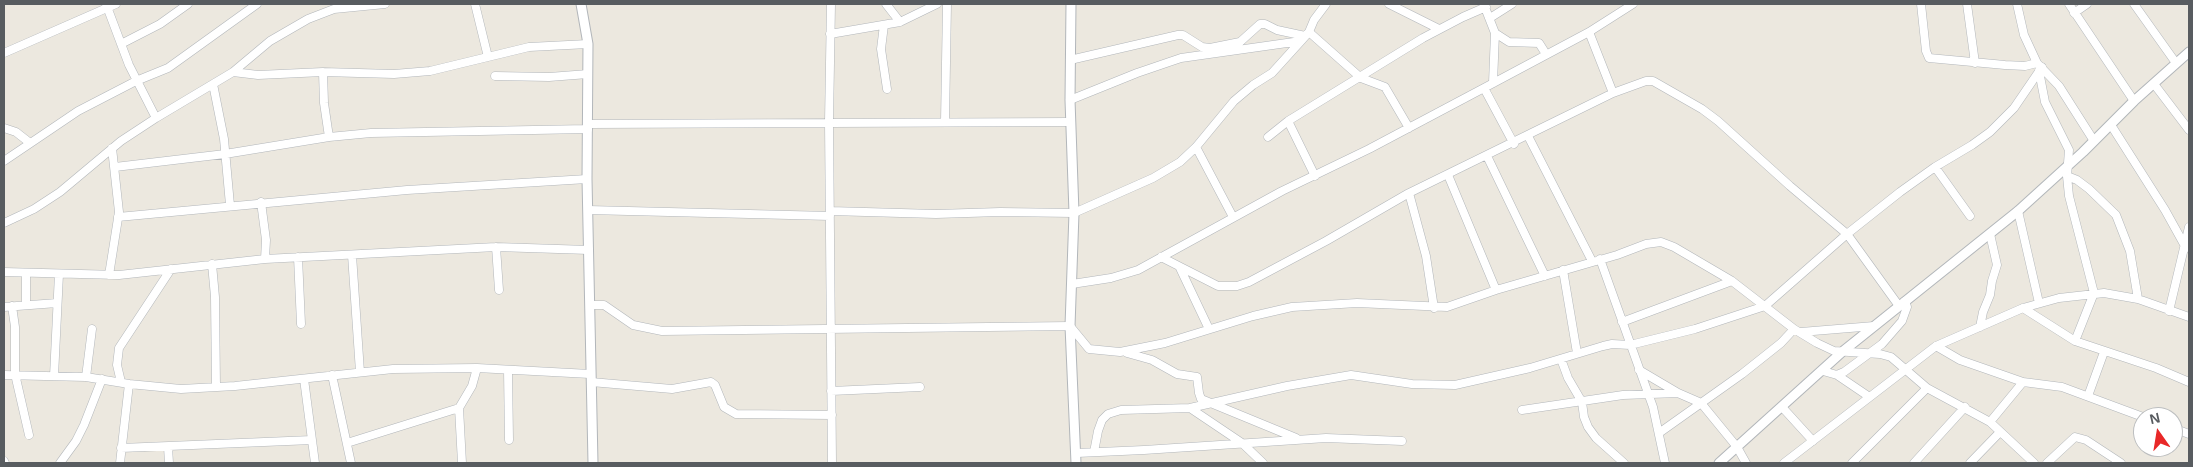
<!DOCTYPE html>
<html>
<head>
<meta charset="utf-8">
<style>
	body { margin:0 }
	#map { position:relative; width:2193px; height:467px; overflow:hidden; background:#ece8df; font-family:Helvetica,sans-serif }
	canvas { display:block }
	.frame { position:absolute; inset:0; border:5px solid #585c60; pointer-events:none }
	.north { position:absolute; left:2133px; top:407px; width:50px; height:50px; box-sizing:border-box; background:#fff; border:1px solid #bcbebf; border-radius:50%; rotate:347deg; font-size:14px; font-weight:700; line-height:20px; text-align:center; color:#585c60 }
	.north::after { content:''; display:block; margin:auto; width:18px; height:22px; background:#e82828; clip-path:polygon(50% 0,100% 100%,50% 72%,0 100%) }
</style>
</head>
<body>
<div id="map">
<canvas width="2193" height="467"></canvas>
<div class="frame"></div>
<div class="north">N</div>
</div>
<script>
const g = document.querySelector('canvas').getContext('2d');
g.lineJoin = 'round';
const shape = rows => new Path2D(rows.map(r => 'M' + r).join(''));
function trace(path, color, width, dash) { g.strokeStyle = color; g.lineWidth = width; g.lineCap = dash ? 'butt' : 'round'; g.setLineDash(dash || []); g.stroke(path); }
const minor = shape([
	[106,4,129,65,156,118],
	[475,4,488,57],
	[831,4,829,122,832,463],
	[886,4,900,22],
	[1389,4,1439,29],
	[1921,4,1926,51,1929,58,2005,65,2025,66,2037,63],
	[1967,4,1975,63],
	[2017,4,2024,35,2037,63,2059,86,2094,141],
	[2069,4,2134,101],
	[2134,4,2176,63],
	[1484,5,1495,33,1493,83],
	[2074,13,2087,4],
	[1490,18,1512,4],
	[884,25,881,49,887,89],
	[1309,32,1361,78,1385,87,1409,128],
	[1589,32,1613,93],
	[1495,33,1509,42,1539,43,1546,54],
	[830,34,900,22,937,4],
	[121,44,160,24,188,4],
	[4,53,116,4],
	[1070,60,1178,35,1183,35,1202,47,1210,48,1240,42,1260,24,1265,24,1277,30,1305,36],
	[2039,71,2045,102,2069,150,2067,176,2069,196,2094,293,2075,341],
	[233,72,258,75,323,72,394,74,430,71,529,47,588,44],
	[323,72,324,103,329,137],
	[495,76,549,77,588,74],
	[213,84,224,139,230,205],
	[2154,84,2189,130],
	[1484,88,1514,144],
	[1070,100,1137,73,1181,58,1301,41,1309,32,1314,20,1326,4],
	[1288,121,1315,176],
	[945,122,947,4],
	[588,124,1071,122],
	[2111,125,2165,210,2185,246,2189,248],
	[4,128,16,132,30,143],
	[1528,136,1592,261],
	[1268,137,1288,121,1423,38,1463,17,1486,7],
	[1196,147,1233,217],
	[1487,156,1545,276],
	[4,161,78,111,136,81,168,68,257,4],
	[115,167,225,154,329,137,371,133,588,129],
	[1935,167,1970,216],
	[1448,175,1496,290],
	[2067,176,2077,180,2089,189,2116,215,2130,251,2138,299],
	[1409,193,1426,256,1434,308],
	[261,202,266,240,265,259],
	[588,210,830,216],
	[830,211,936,214,1000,212,1074,213,1153,178,1180,162,1196,147,1234,101,1253,85,1272,73,1301,41],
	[2018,211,2039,303],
	[118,217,407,190,587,179],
	[4,223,34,209,60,192,121,141,156,118,233,72,270,41,308,19,334,9,385,4],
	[496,247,499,290],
	[352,255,360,372],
	[298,257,301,324],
	[1161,257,1218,286,1237,286,1249,282,1326,241,1409,193,1613,93,1646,81,1653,81,1702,109,1718,121,1790,186,1847,234,1899,306],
	[1600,259,1653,407,1665,463],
	[212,264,215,297,216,387],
	[1180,268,1209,329],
	[1563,270,1577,353],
	[4,272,119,275,265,259,496,247,589,250],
	[109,275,119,212,112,148],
	[1072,284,1111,278,1138,270,1282,191,1369,149,1484,88,1589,32,1633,4],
	[26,305,26,273],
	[590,305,604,305,633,325,662,331,1070,326,1089,349,1120,352,1165,343,1253,316,1292,307,1357,303,1447,307,1496,290,1617,255,1646,244,1661,242,1674,247,1732,281,1794,329,1817,343,1834,351,1880,354,1891,357,1927,388,1990,422,2034,463],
	[12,306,15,327,15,374,29,435],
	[4,307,57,303],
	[2023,308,2075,341,2156,368,2189,382],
	[2169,311,2189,227],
	[1622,322,1732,281],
	[1980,327,1983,312,1990,295,1992,281,1997,265,1990,234],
	[1801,332,1874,326],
	[1936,346,1960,360,2023,382,2062,387,2143,417],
	[1127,353,1152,360,1177,374,1197,377,1199,393,1201,399,1296,438],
	[1561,359,1568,378,1582,402,1584,417,1588,427,1596,438,1624,463],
	[508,370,509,440],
	[1639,370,1678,393,1701,403,1737,447,1746,463],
	[1823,371,1837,375,1844,372,1882,344,1902,321,1907,307,1905,301],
	[4,375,86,377,129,384,120,463],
	[332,375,351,463],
	[1837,375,1868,396],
	[54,376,59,274],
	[86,377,92,329],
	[304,379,315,463],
	[121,382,117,365,119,348,171,269],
	[591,382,672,389,711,382,715,385,724,407,736,414,832,415],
	[129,384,181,389,235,386,393,369,477,368,590,374],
	[831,391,920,387],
	[2088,396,2104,352],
	[1782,407,1813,441],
	[459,408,462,463],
	[1190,408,1287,386,1351,375,1412,384,1455,385,1530,368,1603,346,1612,344,1630,345,1695,329,1765,306,1847,234,1900,192,1935,167,1972,145,1990,132,2014,108,2042,67],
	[1522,410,1623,395,1678,393],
	[1990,422,2023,382],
	[2173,428,2189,434],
	[1659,433,1742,374,1781,343,1794,329],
	[347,443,459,408,472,386,477,368],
	[168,447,169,463],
	[121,448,312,440],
	[1094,452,1098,431,1102,420,1108,414,1121,410,1190,408,1242,443,1263,463],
	[1077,453,1144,450,1326,438,1402,441],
	[4,461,5,463],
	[60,463,76,441,84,425,102,379],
	[1784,463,1936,346,2023,308,2059,298,2104,293,2138,299,2189,317],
	[1852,463,1927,388],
	[1914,463,1965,407],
	[1970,463,2000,432],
	[2047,463,2075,437,2086,440,2121,463]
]);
const tertiary = shape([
	[581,4,588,44,587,179,593,463],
	[1071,4,1070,100,1074,213,1070,326,1076,463],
	[1719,463,1842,352,2018,211,2083,152,2134,101,2189,52]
]);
trace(minor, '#b2b6ba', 9);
trace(tertiary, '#b2b6ba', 11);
trace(minor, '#fff', 8);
trace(tertiary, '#fff', 9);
</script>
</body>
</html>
